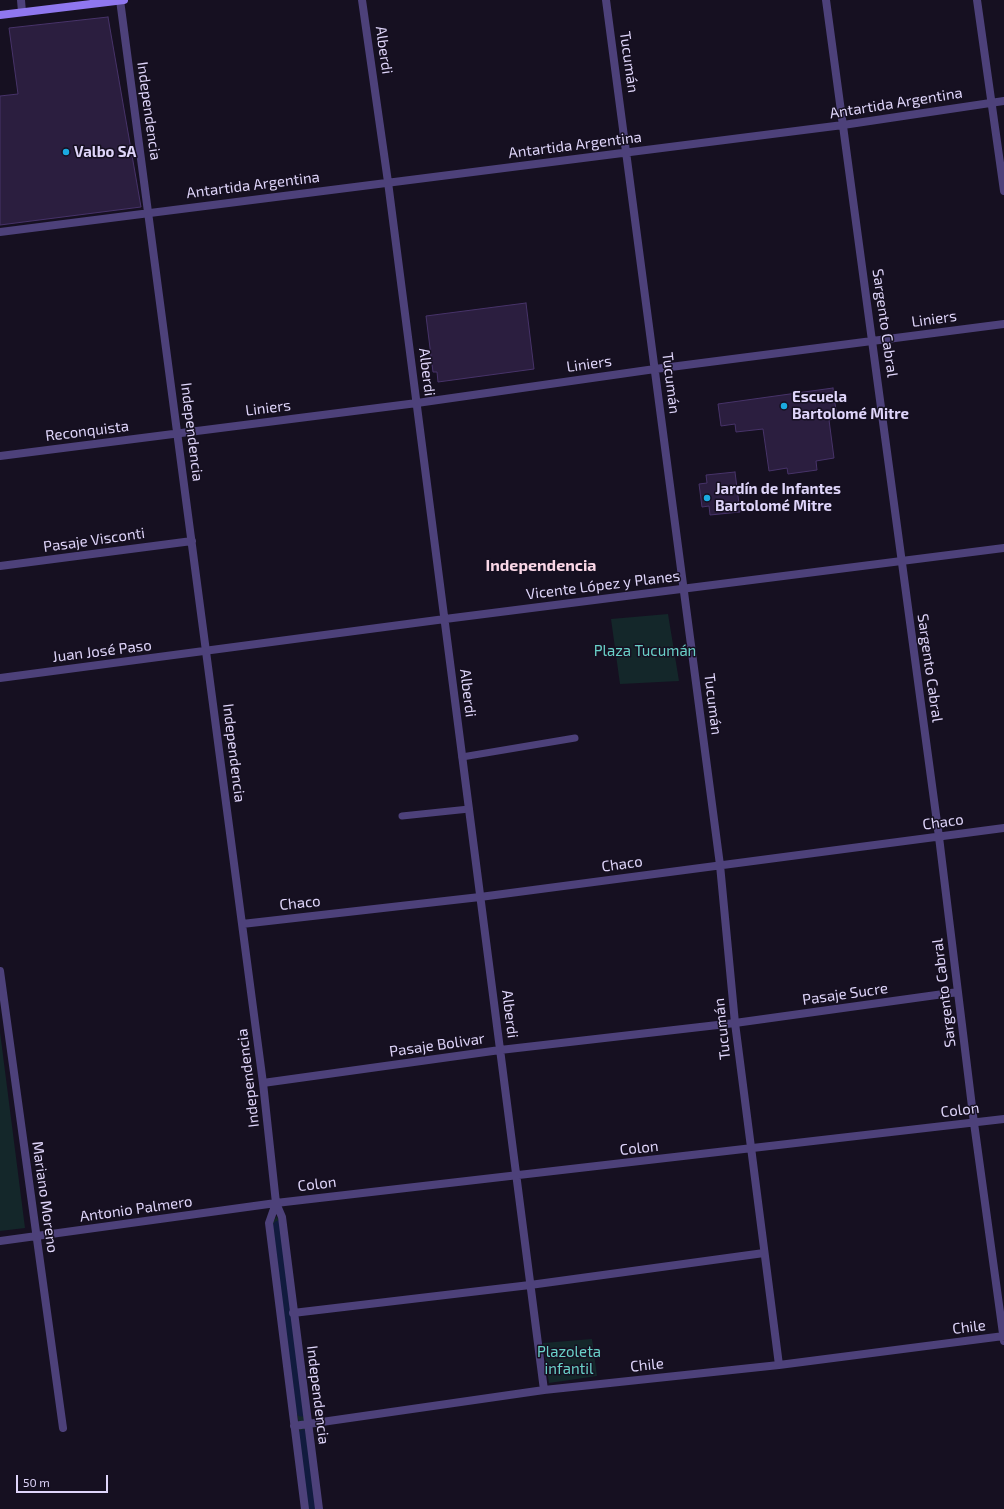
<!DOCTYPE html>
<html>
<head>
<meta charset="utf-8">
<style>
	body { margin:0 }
	#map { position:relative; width:1004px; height:1509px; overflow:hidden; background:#161021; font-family:"Exo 2",sans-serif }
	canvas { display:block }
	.scale { position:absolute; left:16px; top:1475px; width:92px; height:18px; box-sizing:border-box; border:2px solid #dfd5fa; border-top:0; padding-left:5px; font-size:12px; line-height:14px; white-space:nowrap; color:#dfd5fa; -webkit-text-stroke:3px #161021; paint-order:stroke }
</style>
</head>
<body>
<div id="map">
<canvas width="1004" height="1509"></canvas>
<div class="scale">50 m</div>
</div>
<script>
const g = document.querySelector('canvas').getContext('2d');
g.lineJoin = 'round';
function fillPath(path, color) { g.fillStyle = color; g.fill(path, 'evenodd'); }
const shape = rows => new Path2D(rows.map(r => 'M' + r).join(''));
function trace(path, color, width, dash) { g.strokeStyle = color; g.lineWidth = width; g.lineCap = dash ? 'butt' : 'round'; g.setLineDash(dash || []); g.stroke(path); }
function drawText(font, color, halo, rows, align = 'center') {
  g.font = font + ' "Exo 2",sans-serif'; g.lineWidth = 3; g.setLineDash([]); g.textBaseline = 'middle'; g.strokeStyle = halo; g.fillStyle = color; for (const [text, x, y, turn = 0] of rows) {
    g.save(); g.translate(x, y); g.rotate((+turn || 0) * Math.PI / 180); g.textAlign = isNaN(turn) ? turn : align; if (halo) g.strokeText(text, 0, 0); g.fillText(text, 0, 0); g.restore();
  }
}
fillPath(shape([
	[668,614,679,681,620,684,611,619],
	[0,1032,25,1228,0,1231],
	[277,1216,278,1219,316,1509,310,1509,272,1224],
	[592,1339,597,1376,549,1383,543,1343]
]), '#14272a');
trace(shape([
	[279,1227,302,1410],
	[304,1436,314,1509]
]), '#111b3e', 13);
const building = shape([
	[108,17,141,207,0,225,0,96,18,94,9,28,108,17],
	[526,303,534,369,438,382,437,372,433,372,426,316,526,303],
	[833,388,837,418,829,420,834,458,816,461,817,470,788,474,787,468,769,471,763,429,736,432,735,424,721,426,718,404,833,388],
	[735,472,740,512,710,515,709,506,702,507,699,484,707,483,706,475,735,472]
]);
fillPath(building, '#2b1e3f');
trace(building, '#473369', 1);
trace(shape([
	[462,757,575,738],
	[402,816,469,809]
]), '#4d417a', 7);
trace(shape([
	[21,0,22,12],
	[120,0,263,1083,276,1203,282,1217,319,1509],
	[362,0,388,182,544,1390],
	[606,0,720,865,735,1023,779,1365],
	[826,0,939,837,974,1123,1004,1341],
	[977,0,1004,191],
	[0,232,843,125,1004,101],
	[0,456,417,403,655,369,1004,324],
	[0,566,192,541],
	[0,678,445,619,1004,548],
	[242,924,480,897,1004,828],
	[0,971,63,1428],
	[263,1083,500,1050,735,1023,958,992],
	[276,1203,269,1223,305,1509],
	[0,1241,276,1203,1004,1119],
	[293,1313,530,1285,764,1253],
	[294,1426,544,1390,779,1365,1004,1336]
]), '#4d417a', 8);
trace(shape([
	[0,15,124,0]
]), '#8f77ef', 8);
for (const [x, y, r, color] of [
	[66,152,4,"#1baae0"],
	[784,406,4,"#1baae0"],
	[707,498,4,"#1baae0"]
]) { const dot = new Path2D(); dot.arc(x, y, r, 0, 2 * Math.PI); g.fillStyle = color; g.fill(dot); trace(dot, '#161021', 1.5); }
drawText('15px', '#dfd5fa', '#161021', [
	["Alberdi",384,50,82],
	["Tucumán",629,62,82],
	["Antartida Argentina",896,103,-9],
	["Independencia",149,111,82],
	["Antartida Argentina",575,145,-7],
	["Antartida Argentina",253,185,-7],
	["Liniers",934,319,-8],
	["Sargento Cabral",885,323,82],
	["Liniers",589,364,-8],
	["Alberdi",427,372,83],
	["Tucumán",671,383,83],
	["Liniers",268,408,-7],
	["Reconquista",87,431,-7],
	["Independencia",192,432,83],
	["Pasaje Visconti",94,540,-8],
	["Vicente López y Planes",603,585,-7],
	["Juan José Paso",102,651,-7],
	["Sargento Cabral",930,668,82],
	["Alberdi",468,693,83],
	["Tucumán",713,704,83],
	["Independencia",234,753,83],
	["Chaco",943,822,-8],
	["Chaco",622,864,-8],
	["Chaco",300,903,-6],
	["Sargento Cabral",944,993,-97],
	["Pasaje Sucre",845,994,-8],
	["Alberdi",510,1014,83],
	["Tucumán",722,1029,-96],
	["Pasaje Bolivar",437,1045,-8],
	["Independencia",248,1078,-97],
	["Colon",960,1110,-7],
	["Colon",639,1148,-6],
	["Colon",317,1184,-7],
	["Mariano Moreno",45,1197,82],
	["Antonio Palmero",136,1209,-8],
	["Chile",969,1327,-7],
	["Chile",647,1365,-6],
	["Independencia",318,1395,83]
]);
drawText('bold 15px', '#dfd5fa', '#161021', [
	["Valbo SA",74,152],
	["Escuela",792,397],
	["Bartolomé Mitre",792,414],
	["Jardín de Infantes",715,489],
	["Bartolomé Mitre",715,506]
], 'left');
drawText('15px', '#6ad1c9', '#161021', [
	["Plaza Tucumán",645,651],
	["Plazoleta",569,1352],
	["infantil",569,1369]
]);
drawText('bold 16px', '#fad7e7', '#161021', [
	["Independencia",541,566]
]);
</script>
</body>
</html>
